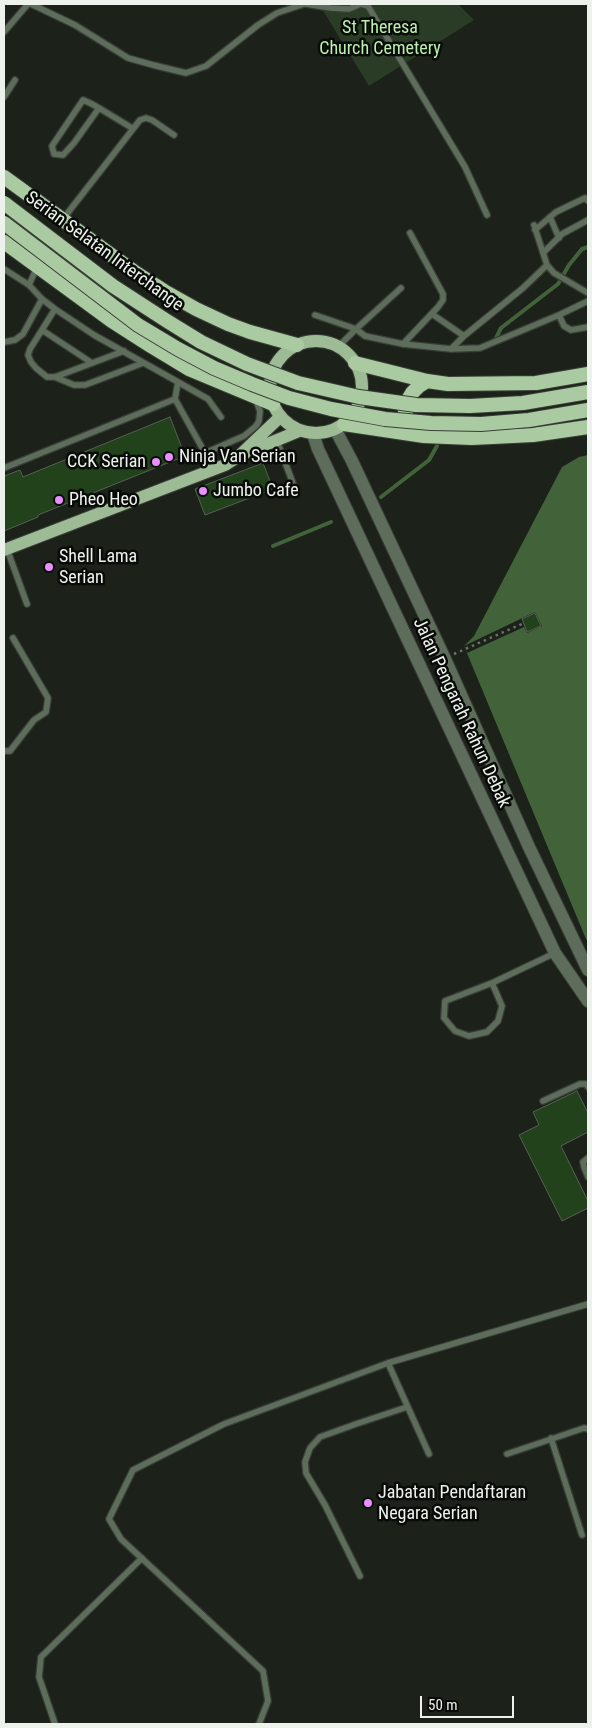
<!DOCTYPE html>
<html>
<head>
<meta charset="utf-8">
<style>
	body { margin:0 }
	#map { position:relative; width:592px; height:1728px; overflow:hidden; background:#1c221a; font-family:"Roboto Condensed",sans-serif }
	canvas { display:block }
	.frame { position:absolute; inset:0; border:5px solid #edf2ec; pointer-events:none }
	.scale { position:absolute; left:420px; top:1696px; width:94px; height:22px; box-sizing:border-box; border:2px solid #edf2ec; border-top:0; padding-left:6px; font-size:15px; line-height:18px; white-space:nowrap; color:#edf2ec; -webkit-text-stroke:4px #080b07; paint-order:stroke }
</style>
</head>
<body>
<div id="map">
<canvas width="592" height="1728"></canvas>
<div class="frame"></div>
<div class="scale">50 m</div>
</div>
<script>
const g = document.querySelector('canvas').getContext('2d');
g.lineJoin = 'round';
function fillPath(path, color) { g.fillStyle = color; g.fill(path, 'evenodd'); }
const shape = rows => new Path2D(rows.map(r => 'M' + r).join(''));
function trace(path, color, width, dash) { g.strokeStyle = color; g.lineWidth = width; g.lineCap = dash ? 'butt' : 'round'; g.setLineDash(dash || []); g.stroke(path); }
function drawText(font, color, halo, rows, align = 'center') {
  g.font = font + ' "Roboto Condensed",sans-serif'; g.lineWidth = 5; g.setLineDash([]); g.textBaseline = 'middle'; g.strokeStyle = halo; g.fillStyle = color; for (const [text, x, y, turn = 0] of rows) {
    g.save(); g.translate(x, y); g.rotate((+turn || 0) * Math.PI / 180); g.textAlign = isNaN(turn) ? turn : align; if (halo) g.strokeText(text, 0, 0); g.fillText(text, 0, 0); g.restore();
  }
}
fillPath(shape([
	[319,4,458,4,474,20,369,86]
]), '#2a3c25');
fillPath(shape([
	[588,455,588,941,586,939,464,646,474,636,562,467,579,457]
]), '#42623a');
fillPath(shape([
	[535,612,542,626,527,633,524,627,467,653,464,646]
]), '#1c221a');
trace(shape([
	[496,338,501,328,558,284,569,265,582,249,588,247],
	[381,497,429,460,437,446],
	[273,546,331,522]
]), '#42623a', 4);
const building = shape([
	[170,417,185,456,38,515,38,517,4,531,4,476,20,470,23,477,170,417],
	[263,463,273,489,205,515,195,489,263,463],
	[535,613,541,626,527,632,522,619,535,613],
	[577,1091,588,1113,588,1132,561,1146,588,1201,588,1208,562,1221,519,1135,539,1125,533,1112,577,1091]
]);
fillPath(building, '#22421b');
trace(building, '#585f56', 1);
const service = shape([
	[31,4,75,25,128,58,153,65,186,73,206,66,258,25,277,13,304,4],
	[306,4,331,8,349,9,361,4,368,6,465,167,487,215],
	[4,32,28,4],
	[4,97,15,80],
	[99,108,74,143,63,155,54,154,52,146,83,100,90,103,99,108,132,128],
	[550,217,559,238],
	[63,219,140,120,146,118,152,120,174,135],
	[535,230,556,212,585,198,588,201],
	[543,253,562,234,588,220],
	[547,265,554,273,588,293],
	[4,269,29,285,42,299,55,309,94,335,178,382,175,399,205,453,212,471],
	[29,285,37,267],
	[55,309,30,349,28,355,31,362,36,368,47,377,55,377,124,351],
	[432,314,464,336],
	[315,315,356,329,401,288],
	[559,315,564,326,571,330,588,327],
	[42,330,92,363],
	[4,342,15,340,23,334,42,299],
	[403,344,438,307,443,300,443,294,410,233],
	[338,347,356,329,365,336,403,344,451,349,480,348,559,315,588,301],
	[451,349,464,336,523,288,547,265,534,225],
	[55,377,74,385,85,385,143,363],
	[178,382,208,399,221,417],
	[277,441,294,486],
	[205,453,244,436,256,426,259,421,260,411,255,398],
	[4,468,175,399],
	[7,549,27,604],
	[4,751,10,751,34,720,46,712,48,698,13,638],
	[492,983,502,1006,498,1021,487,1032,469,1036,455,1031,444,1018,445,1001,492,983,555,953],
	[543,1101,580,1084,586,1084,588,1087],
	[588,1158,583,1162,584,1167,588,1177],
	[388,1363,429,1454],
	[551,1438,582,1535],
	[507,1454,584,1428,588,1429],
	[360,1576,325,1505,306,1473,305,1462,310,1448,320,1437,356,1424,407,1407],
	[55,1724,39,1677,41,1657,142,1558],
	[259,1724,268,1701,263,1671,121,1539,109,1519,133,1470,224,1424,388,1363,588,1304]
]);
const tertiary = shape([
	[335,429,352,461,445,659,529,847,588,970],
	[313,434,318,449,555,953,588,1001]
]);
const primary = shape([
	'270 387a46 46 0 1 1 92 0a46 46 0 1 1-92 0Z',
	[248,452,299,431],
	[4,550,225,465,239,456,280,417]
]);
const trunk = shape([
	[4,177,136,273,164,291,196,309,228,324,250,332,297,345],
	[4,242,112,321,151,346,189,369,273,404],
	[355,363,427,381,448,384,536,383,588,374],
	[344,424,424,436,472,438,533,435,588,427],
	[415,429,407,418,405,411,406,403,412,393,419,386,427,381]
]);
trace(service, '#393f37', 8);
trace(tertiary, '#393f37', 14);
trace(primary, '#393f37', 14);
trace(trunk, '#393f37', 16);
trace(shape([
	[454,654,524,623]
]), '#6a7068', 2.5, [2.5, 4]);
trace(service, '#5e6d5b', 5.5);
trace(tertiary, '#5e6d5b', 12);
trace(primary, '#9dbb95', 12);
trace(trunk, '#aacba1', 14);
const trunkBridge = shape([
	[4,203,113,286,167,321,201,342,247,364,298,383,359,397,416,405,470,406,523,403,588,392],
	[4,223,138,325,178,349,214,368,252,384,289,398,331,409,385,419,431,423,481,424,529,420,588,410]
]);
trace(trunkBridge, '#393f37', 16, []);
trace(trunkBridge, '#aacba1', 14);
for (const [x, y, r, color] of [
	[169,457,5,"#e98efe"],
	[156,462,5,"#e98efe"],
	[203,491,5,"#e98efe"],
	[59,500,5,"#e98efe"],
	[49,567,5,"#e98efe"],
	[368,1503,5,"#e98efe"]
]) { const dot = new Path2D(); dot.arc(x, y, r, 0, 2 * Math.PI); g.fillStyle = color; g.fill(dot); trace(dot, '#080b07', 2); }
drawText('18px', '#bbf1ae', '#080b07', [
	["St Theresa",380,28],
	["Church Cemetery",380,49]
]);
drawText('18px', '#edf2ec', '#080b07', [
	["Serian Selatan Interchange",104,252,36],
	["Jalan Pengarah Rahun Debak",461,713,65]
]);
drawText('18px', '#edf2ec', '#080b07', [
	["Ninja Van Serian",179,457],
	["CCK Serian",146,462,"right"],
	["Jumbo Cafe",213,491],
	["Pheo Heo",69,500],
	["Shell Lama",59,557],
	["Serian",59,578],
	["Jabatan Pendaftaran",378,1493],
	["Negara Serian",378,1514]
], 'left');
</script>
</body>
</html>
